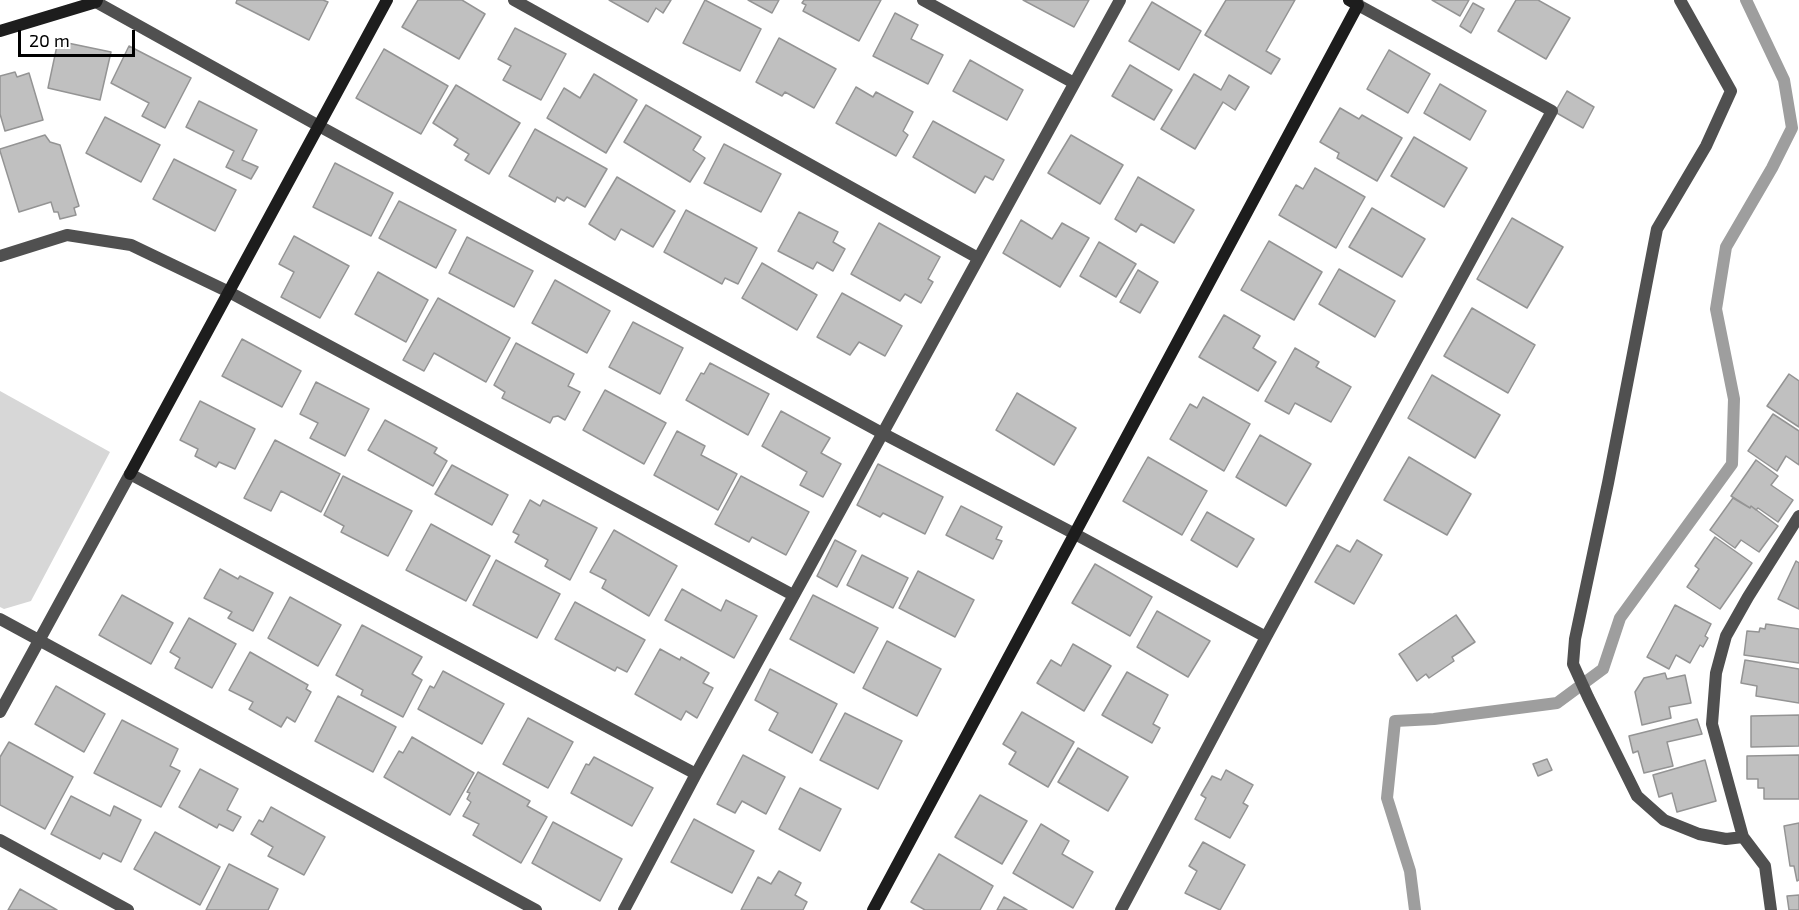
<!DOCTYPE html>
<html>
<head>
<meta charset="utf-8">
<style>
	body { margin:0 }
	#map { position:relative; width:1799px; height:910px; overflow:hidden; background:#fff; font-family:"Exo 2",sans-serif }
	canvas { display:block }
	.scale { position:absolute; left:18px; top:30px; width:117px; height:27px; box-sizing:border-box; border:3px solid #000; border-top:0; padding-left:8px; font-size:18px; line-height:21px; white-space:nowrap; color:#000; -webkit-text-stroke:4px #fff; paint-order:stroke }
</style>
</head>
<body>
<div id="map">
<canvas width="1799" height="910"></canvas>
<div class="scale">20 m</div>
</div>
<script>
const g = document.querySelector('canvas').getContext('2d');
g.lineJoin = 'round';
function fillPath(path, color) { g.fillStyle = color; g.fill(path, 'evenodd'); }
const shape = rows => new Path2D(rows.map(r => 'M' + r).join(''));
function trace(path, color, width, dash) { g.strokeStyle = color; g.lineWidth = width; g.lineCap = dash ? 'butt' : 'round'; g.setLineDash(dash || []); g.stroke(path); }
fillPath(shape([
	[0,391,110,452,31,601,4,609,0,607]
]), '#d7d7d7');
trace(shape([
	[1415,910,1410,871,1387,798,1395,721,1434,719,1557,703,1603,669,1620,618,1732,464,1734,399,1716,309,1726,247,1772,168,1792,128,1784,80,1746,0]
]), '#9e9e9e', 12);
const building = shape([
	[237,0,323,0,328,2,309,40,236,3,237,0],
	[418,0,462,0,485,14,459,59,402,27,418,0],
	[609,0,671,0,663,13,656,8,648,22,609,0],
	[705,0,761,29,740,71,683,43,705,0],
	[748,0,779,0,772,13,748,0],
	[804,0,881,0,859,41,803,11,806,5,802,3,804,0],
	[1023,0,1089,0,1074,27,1023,0],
	[1226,0,1295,0,1266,51,1280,59,1271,74,1205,35,1226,0],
	[1432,0,1469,0,1460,16,1432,0],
	[1516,0,1538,0,1570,18,1546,59,1498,31,1516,0],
	[1152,2,1201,31,1179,70,1129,41,1152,2],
	[1473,3,1484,9,1471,33,1460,26,1473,3],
	[895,13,918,25,911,39,943,55,928,84,873,56,895,13],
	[515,28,566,54,541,100,503,80,511,66,498,59,515,28],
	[779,38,836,69,814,108,785,92,782,96,756,82,779,38],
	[58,41,111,52,100,100,48,88,58,41],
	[129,46,191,78,165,128,142,116,149,103,111,83,129,46],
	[384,49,448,86,421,134,356,98,384,49],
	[1389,50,1430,74,1408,113,1367,89,1389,50],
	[970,60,1023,90,1007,120,953,91,970,60],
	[1130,65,1172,90,1154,120,1112,96,1130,65],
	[15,72,17,77,29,73,43,120,5,131,0,114,0,76,15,72],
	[594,74,637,100,606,153,547,118,564,88,580,98,594,74],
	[1194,74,1221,90,1229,75,1249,87,1235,110,1223,102,1195,149,1161,129,1194,74],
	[1440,84,1486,111,1470,140,1424,113,1440,84],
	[456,85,520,123,489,174,465,160,469,154,454,145,458,139,433,123,456,85],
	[856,87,873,97,876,92,913,112,903,131,908,135,896,156,836,123,856,87],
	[1567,91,1594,107,1583,128,1555,112,1567,91],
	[199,101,257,130,242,160,258,167,251,179,226,167,234,151,186,127,199,101],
	[646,105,701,137,693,150,705,158,690,182,624,142,646,105],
	[1340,108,1359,119,1362,115,1402,138,1377,181,1337,158,1339,153,1320,142,1340,108],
	[105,117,160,145,141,182,86,153,105,117],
	[933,121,1004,160,993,180,985,176,975,193,913,157,933,121],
	[535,129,607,169,585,207,567,197,564,201,557,197,555,202,509,176,535,129],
	[45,135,50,142,60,145,79,206,74,208,76,215,60,219,58,212,54,212,51,202,19,212,0,151,0,149,45,135],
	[1071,135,1123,165,1100,204,1048,173,1071,135],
	[1414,137,1467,168,1444,207,1391,176,1414,137],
	[724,144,781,174,761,212,704,183,724,144],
	[174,159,236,190,215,231,153,199,174,159],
	[335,163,393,193,371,236,313,207,335,163],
	[1315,168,1365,197,1336,248,1279,215,1296,185,1303,189,1315,168],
	[617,177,675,211,653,247,621,229,615,240,589,224,617,177],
	[1138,177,1194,210,1174,243,1141,224,1136,232,1115,219,1138,177],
	[399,201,456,230,436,268,379,238,399,201],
	[1372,208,1425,239,1402,277,1349,247,1372,208],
	[686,210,757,248,738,284,725,278,722,284,664,252,686,210],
	[799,212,838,232,833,242,845,249,833,271,817,262,813,269,778,251,799,212],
	[1512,218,1563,247,1527,308,1477,279,1512,218],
	[1021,220,1052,239,1062,223,1089,238,1060,287,1003,253,1021,220],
	[879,223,940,257,928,279,933,282,921,303,905,294,900,301,851,274,879,223],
	[294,236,349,266,320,318,281,297,294,272,279,264,294,236],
	[467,237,533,271,514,307,449,273,467,237],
	[1269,241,1322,272,1294,320,1241,290,1269,241],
	[1099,242,1136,264,1116,297,1080,276,1099,242],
	[762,263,817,295,797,330,742,298,762,263],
	[1339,269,1395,301,1375,337,1319,304,1339,269],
	[1138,270,1158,282,1140,313,1120,302,1138,270],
	[378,272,428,300,406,342,355,314,378,272],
	[555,280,610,311,587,353,532,323,555,280],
	[842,293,902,326,885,356,859,342,850,355,817,337,842,293],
	[438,298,510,338,486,382,434,353,424,371,403,360,438,298],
	[1472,308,1535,345,1508,393,1444,356,1472,308],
	[1224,315,1260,336,1253,348,1276,362,1258,391,1199,357,1224,315],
	[633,322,683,348,660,394,609,367,633,322],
	[242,339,301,371,282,407,222,376,242,339],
	[516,343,574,374,568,386,580,392,565,420,558,416,553,417,550,423,502,398,505,392,494,385,516,343],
	[1295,348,1319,362,1316,367,1351,387,1331,422,1295,403,1289,414,1265,401,1295,348],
	[710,363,769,394,748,435,686,400,701,373,704,374,710,363],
	[1789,374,1799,381,1799,427,1767,406,1789,374],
	[1432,375,1500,415,1475,458,1408,418,1432,375],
	[316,382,369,409,345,456,310,438,318,423,300,414,316,382],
	[605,390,666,423,644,464,583,430,605,390],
	[1017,393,1076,428,1054,465,996,430,1017,393],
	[1203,397,1250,424,1224,471,1170,439,1190,404,1197,408,1203,397],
	[200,401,255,429,235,469,219,462,216,467,195,456,198,449,180,440,200,401],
	[781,411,830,438,821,453,841,464,823,497,800,485,807,472,762,446,781,411],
	[1773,414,1799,431,1799,465,1786,456,1777,471,1748,451,1773,414],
	[385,420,437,448,434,453,447,461,433,486,368,450,385,420],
	[677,431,705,446,701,455,737,474,718,510,654,475,677,431],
	[1260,435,1311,464,1286,506,1236,477,1260,435],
	[275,440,340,474,321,512,281,491,271,511,244,498,275,440],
	[1148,457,1207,491,1182,535,1123,501,1148,457],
	[1409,457,1471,494,1447,535,1384,500,1409,457],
	[1756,460,1778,476,1771,485,1793,500,1778,522,1758,508,1756,510,1751,506,1750,508,1731,496,1756,460],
	[878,464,943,497,925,534,883,513,880,517,857,505,878,464],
	[452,465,508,495,492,525,435,494,452,465],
	[343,476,412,511,388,556,341,532,344,526,324,515,343,476],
	[741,476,809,512,786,555,752,537,749,542,715,524,741,476],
	[1733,498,1750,508,1751,506,1778,526,1759,552,1741,540,1735,548,1710,530,1733,498],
	[530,500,540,506,543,500,597,528,570,580,545,566,548,560,515,542,519,535,513,532,530,500],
	[961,506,1002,527,996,539,1002,541,993,559,946,535,961,506],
	[1207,512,1254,539,1237,567,1191,540,1207,512],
	[431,524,490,556,466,601,406,570,431,524],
	[614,530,677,566,649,616,602,588,606,580,590,572,614,530],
	[1715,537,1752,563,1720,609,1687,587,1699,569,1695,566,1715,537],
	[835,540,856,551,837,587,817,576,835,540],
	[1357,540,1382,555,1354,604,1315,582,1337,545,1350,552,1357,540],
	[862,555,908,578,893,608,847,585,862,555],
	[496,560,560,594,537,638,473,605,496,560],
	[1796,561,1799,563,1799,609,1778,599,1796,561],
	[1095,564,1152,597,1130,636,1072,603,1095,564],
	[220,569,238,579,240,576,273,593,253,631,228,618,232,612,204,598,220,569],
	[918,571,974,600,955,637,899,608,918,571],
	[682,589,721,611,726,600,757,616,734,658,665,620,682,589],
	[122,595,173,623,151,664,99,635,122,595],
	[813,595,878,628,854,673,790,639,813,595],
	[290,597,341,625,318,666,268,638,290,597],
	[575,602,645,640,627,672,617,667,615,671,555,639,575,602],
	[1675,605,1711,624,1705,636,1708,638,1703,647,1700,645,1690,663,1676,655,1669,669,1647,657,1675,605],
	[1157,611,1210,641,1188,677,1137,647,1157,611],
	[1456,615,1475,642,1452,657,1454,661,1429,678,1426,674,1417,681,1399,654,1456,615],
	[189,618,236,644,212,688,175,668,180,658,170,652,189,618],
	[1766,624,1799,629,1799,663,1744,655,1747,631,1759,632,1760,628,1765,629,1766,624],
	[362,625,422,657,412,674,422,680,403,717,361,695,363,690,336,675,362,625],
	[887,641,941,669,917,716,863,688,887,641],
	[1073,644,1111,666,1084,711,1037,683,1051,660,1061,666,1073,644],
	[660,649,680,660,681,657,709,673,703,683,713,688,697,718,686,711,681,720,635,694,660,649],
	[250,652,308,685,306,689,311,692,295,722,287,717,281,727,249,709,253,702,229,690,250,652],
	[1745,660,1799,669,1799,703,1756,696,1757,686,1741,683,1745,660],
	[770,669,837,704,812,753,769,730,778,713,755,700,770,669],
	[443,671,504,704,482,744,418,709,430,686,434,688,443,671],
	[1127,672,1168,695,1153,724,1160,728,1152,743,1102,715,1127,672],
	[1665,673,1667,679,1685,675,1691,703,1669,707,1671,718,1642,725,1635,692,1644,678,1665,673],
	[56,686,105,714,84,752,35,724,56,686],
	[338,696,396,727,373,772,315,741,338,696],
	[1022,712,1074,742,1048,787,1009,764,1016,752,1003,744,1022,712],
	[845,713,902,741,878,789,820,760,845,713],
	[1799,715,1799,746,1751,747,1751,716,1799,715],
	[528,718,573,742,548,788,503,764,528,718],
	[1697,719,1702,734,1667,742,1673,766,1644,773,1638,751,1633,753,1629,736,1697,719],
	[122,720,178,749,170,766,180,771,161,807,94,773,122,720],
	[412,737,474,773,450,815,384,777,399,751,403,753,412,737],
	[9,742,73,777,45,829,0,805,0,757,9,742],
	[1078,748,1128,777,1108,811,1058,782,1078,748],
	[743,755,785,777,766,814,742,801,735,813,717,804,743,755],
	[1799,755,1799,799,1764,799,1764,788,1758,788,1758,779,1747,779,1747,756,1799,755],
	[594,757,653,788,632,826,571,793,586,764,589,765,594,757],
	[1547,759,1552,770,1538,776,1533,764,1547,759],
	[1705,760,1716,801,1677,812,1672,793,1659,797,1653,775,1705,760],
	[200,769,238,789,227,810,241,817,233,831,219,824,217,828,179,807,200,769],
	[1226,770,1253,785,1243,803,1248,806,1230,838,1195,819,1206,798,1201,795,1212,776,1221,780,1226,770],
	[478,772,530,801,527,806,547,817,521,863,473,835,479,824,463,816,471,802,467,799,470,793,467,792,478,772],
	[800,788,841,809,820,851,779,829,800,788],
	[980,795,1027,821,1002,864,955,837,980,795],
	[71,796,110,816,114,806,141,820,121,862,103,853,100,859,51,834,71,796],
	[271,807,325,837,304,875,268,856,273,847,251,834,259,820,263,822,271,807],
	[694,819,754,851,732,893,671,862,694,819],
	[553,822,622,859,600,901,532,863,553,822],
	[1799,823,1799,880,1797,881,1794,866,1790,866,1784,826,1799,823],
	[1041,824,1069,841,1062,854,1093,872,1073,908,1013,873,1041,824],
	[155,832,220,867,200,905,134,869,155,832],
	[1203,842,1245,865,1220,910,1185,893,1197,871,1189,866,1203,842],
	[939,854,993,886,980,910,925,910,911,902,939,854],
	[229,864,278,889,268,910,206,910,229,864],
	[779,871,801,883,795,895,807,902,803,910,741,910,758,877,771,884,779,871],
	[20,889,57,910,8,910,20,889],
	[1799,895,1799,910,1789,910,1787,896,1799,895],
	[1004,897,1027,910,997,910,1004,897]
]);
fillPath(building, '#c0c0c0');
trace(building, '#949494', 1.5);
trace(shape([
	[514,0,978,258],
	[923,0,1074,83],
	[1680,0,1731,91,1706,146,1657,229,1608,483,1575,639,1573,664,1588,697,1637,796,1664,820,1699,834,1726,839,1743,837],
	[96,2,319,126,882,433,1075,534,1266,637],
	[0,256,67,235,131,245,229,292,793,595],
	[0,619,536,910],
	[0,712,130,474,696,774],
	[0,840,128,910],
	[624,910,696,774,1120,0],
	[1121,910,1266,637,1552,111,1358,5,1357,0],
	[1771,910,1765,866,1743,837,1712,724,1716,673,1726,636,1748,597,1799,516]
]), '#505050', 12);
trace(shape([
	[0,31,96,2,97,0],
	[130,474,387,0],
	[873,910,1358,5,1349,0]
]), '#1d1d1d', 12);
</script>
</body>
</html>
